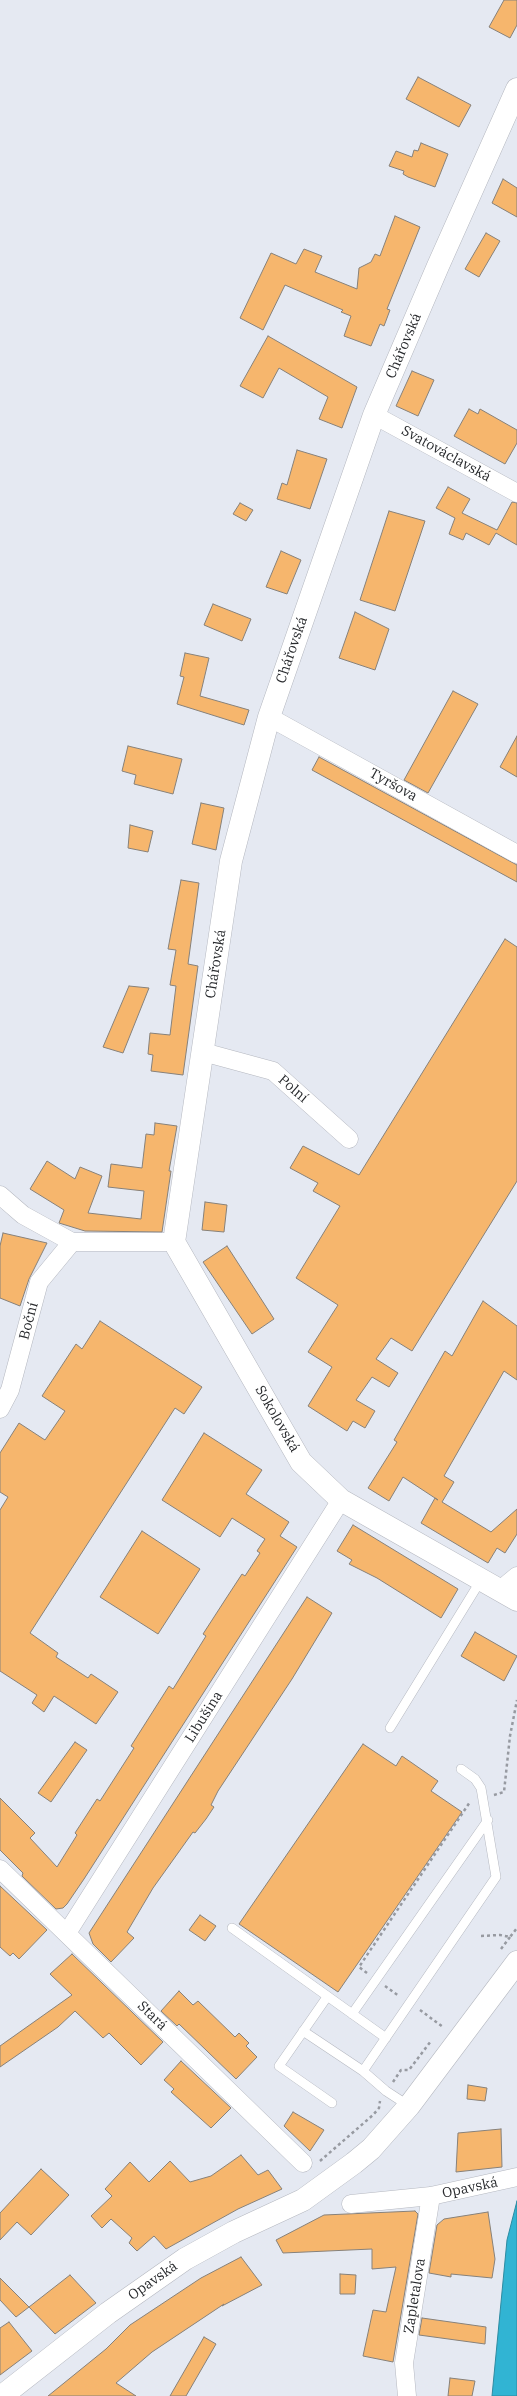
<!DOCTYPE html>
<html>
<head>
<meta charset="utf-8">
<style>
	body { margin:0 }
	canvas { display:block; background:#e5e9f2 }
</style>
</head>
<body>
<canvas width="517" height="2396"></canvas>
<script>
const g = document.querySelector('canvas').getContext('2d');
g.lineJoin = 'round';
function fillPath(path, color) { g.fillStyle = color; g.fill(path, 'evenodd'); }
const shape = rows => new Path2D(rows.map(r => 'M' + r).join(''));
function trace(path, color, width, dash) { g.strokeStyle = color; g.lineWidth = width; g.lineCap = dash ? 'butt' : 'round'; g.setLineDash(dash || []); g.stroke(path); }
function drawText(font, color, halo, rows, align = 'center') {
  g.font = font + ' "IBM Plex Serif",serif'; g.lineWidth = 3; g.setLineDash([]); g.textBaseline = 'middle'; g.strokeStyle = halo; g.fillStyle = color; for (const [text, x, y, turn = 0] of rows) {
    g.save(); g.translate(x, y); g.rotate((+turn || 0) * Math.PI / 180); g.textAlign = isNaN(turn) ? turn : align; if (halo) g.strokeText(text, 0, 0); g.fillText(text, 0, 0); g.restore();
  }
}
const water = shape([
	[517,2201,517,2396,492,2396,507,2240,517,2201]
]);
fillPath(water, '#31b4d3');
trace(water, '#2e8ba1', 1);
const building = shape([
	[504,0,517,0,517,25,510,38,489,27,504,0],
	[418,77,471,105,459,127,406,99,418,77],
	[421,143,448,154,435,187,408,177,403,174,404,171,389,166,396,151,412,157,414,150,418,151,421,143],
	[503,179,517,188,517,217,492,203,503,179],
	[395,216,420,227,387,309,390,310,384,326,380,324,371,346,344,336,351,316,341,312,343,310,285,285,263,330,240,318,271,253,296,264,304,249,322,256,315,272,357,289,359,268,371,262,375,254,380,256,395,216],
	[486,233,500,241,479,277,465,269,486,233],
	[268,336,357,387,342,428,319,419,328,397,279,368,263,398,240,386,268,336],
	[412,371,434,380,418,416,396,406,412,371],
	[469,409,478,414,480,409,517,430,517,443,505,464,454,436,469,409],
	[297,450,327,459,310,509,277,499,282,483,287,485,297,450],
	[448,487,470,499,462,513,497,530,512,502,517,503,517,545,496,533,489,545,466,533,463,540,449,534,455,518,436,508,448,487],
	[240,503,253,510,246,521,233,514,240,503],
	[389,511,425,521,395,611,360,600,389,511],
	[281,551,301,560,287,594,266,587,281,551],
	[213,604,251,619,242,641,204,625,213,604],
	[355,612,389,629,375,670,339,658,355,612],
	[185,653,209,658,200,696,249,710,244,725,177,704,184,677,180,676,185,653],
	[453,691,478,704,428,793,404,780,453,691],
	[517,736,517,777,500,767,517,736],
	[128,746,182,759,173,794,134,784,136,775,122,771,128,746],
	[319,757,517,865,517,882,312,770,319,757],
	[201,803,224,808,216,850,192,844,201,803],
	[130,825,153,831,148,852,128,848,130,825],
	[181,880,199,883,188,964,198,966,183,1075,151,1071,153,1055,148,1054,150,1033,170,1035,176,986,170,985,176,950,168,949,181,880],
	[505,939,517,947,517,1181,412,1351,391,1338,376,1359,398,1373,389,1387,372,1377,356,1400,375,1411,365,1428,353,1421,347,1431,308,1406,332,1367,308,1352,338,1305,296,1278,340,1206,313,1191,318,1183,290,1168,303,1146,359,1175,505,939],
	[129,986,149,988,123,1053,103,1047,129,986],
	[155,1123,177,1126,169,1171,171,1171,162,1232,85,1231,59,1223,64,1210,30,1189,47,1161,75,1179,80,1167,102,1176,88,1213,141,1219,144,1191,108,1187,111,1164,142,1168,146,1134,154,1135,155,1123],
	[205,1202,227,1205,224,1232,202,1230,205,1202],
	[3,1233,47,1243,29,1279,20,1306,0,1298,0,1246,3,1233],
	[227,1246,274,1319,252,1334,203,1262,227,1246],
	[483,1301,517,1326,517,1380,504,1371,444,1476,454,1482,442,1502,491,1532,517,1509,517,1534,505,1553,497,1548,488,1563,421,1523,435,1498,438,1500,403,1477,389,1501,368,1488,397,1442,394,1440,445,1351,452,1356,483,1301],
	[100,1321,202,1387,184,1414,175,1408,30,1633,58,1653,56,1657,88,1678,91,1674,118,1692,96,1724,54,1696,44,1712,32,1703,37,1695,0,1671,0,1510,8,1497,0,1492,0,1453,19,1423,45,1440,65,1411,42,1396,76,1344,82,1349,100,1321],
	[204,1433,262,1470,246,1494,289,1522,280,1536,297,1547,84,1879,67,1904,63,1908,56,1909,22,1876,23,1873,0,1850,0,1798,35,1833,30,1838,57,1867,77,1835,75,1833,97,1799,100,1801,134,1748,131,1746,169,1686,173,1689,206,1636,203,1634,225,1600,242,1574,245,1576,260,1553,257,1551,265,1539,232,1518,220,1537,162,1500,204,1433],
	[353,1525,458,1589,441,1618,377,1578,349,1564,352,1560,337,1551,353,1525],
	[142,1531,200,1569,158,1634,100,1597,142,1531],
	[307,1597,332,1613,292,1679,218,1791,211,1805,214,1807,206,1819,195,1833,193,1832,153,1888,127,1932,134,1938,111,1962,93,1944,89,1933,307,1597],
	[475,1632,517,1656,504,1681,461,1656,475,1632],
	[75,1742,87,1750,51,1802,38,1793,75,1742],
	[363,1744,396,1766,402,1756,438,1781,431,1791,462,1812,338,1992,239,1924,363,1744],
	[0,1886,47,1930,19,1959,13,1953,10,1956,0,1947,0,1886],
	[200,1915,216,1926,205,1941,189,1930,200,1915],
	[72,1954,163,2042,141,2065,109,2033,103,2038,75,2011,58,2027,0,2067,0,2046,72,1995,50,1974,72,1954],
	[179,1991,193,2005,198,2001,235,2037,239,2033,249,2043,246,2046,257,2057,236,2079,179,2024,177,2026,161,2011,179,1991],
	[181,2061,231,2108,211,2128,171,2092,174,2089,164,2080,181,2061],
	[468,2085,487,2088,485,2101,467,2099,468,2085],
	[293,2112,324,2130,310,2151,284,2126,293,2112],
	[501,2129,502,2167,456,2172,458,2133,501,2129],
	[241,2155,258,2175,268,2170,282,2189,238,2209,166,2249,154,2236,137,2251,129,2243,132,2238,111,2219,102,2228,91,2216,112,2196,105,2189,130,2162,149,2182,170,2161,190,2182,211,2176,241,2155],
	[41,2169,69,2195,31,2235,17,2222,0,2240,0,2213,41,2169],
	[415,2211,418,2214,393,2362,363,2356,373,2310,386,2312,396,2267,372,2269,372,2249,283,2253,276,2240,324,2215,415,2211],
	[488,2212,495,2259,492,2278,451,2274,451,2277,429,2273,437,2225,444,2219,488,2212],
	[241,2257,262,2285,222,2306,224,2304,152,2352,116,2383,136,2396,48,2396,106,2349,130,2325,201,2278,241,2257],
	[340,2274,356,2275,355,2294,340,2294,340,2274],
	[70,2275,96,2303,55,2334,29,2307,16,2317,0,2300,0,2278,29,2307,70,2275],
	[422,2318,486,2327,485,2344,419,2335,422,2318],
	[9,2322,32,2351,0,2375,0,2328,9,2322],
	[204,2337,216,2344,186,2396,170,2396,204,2337],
	[450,2378,475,2381,472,2396,448,2396,450,2378]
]);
fillPath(building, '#f6b66d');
trace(building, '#87817a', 1);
const service = shape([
	[390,1728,481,1580],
	[232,1928,386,2038],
	[327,1997,279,2066,332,2103],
	[352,2014,488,1820],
	[303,2031,363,2071,386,2091,409,2106],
	[363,2071,496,1877,481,1788,475,1779,461,1769]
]);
const minor = shape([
	[374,415,517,493],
	[269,717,517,854],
	[203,1052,273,1071,349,1139],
	[0,1195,23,1215,72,1242,174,1242],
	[0,1409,10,1390,39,1282,72,1242],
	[500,1590,517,1576],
	[0,1869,303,2163],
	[67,1933,341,1500],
	[351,2204,431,2196,517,2177],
	[407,2396,404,2363,431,2196]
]);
const tertiary = shape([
	[517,89,438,266,374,415,269,717,231,861,174,1242,301,1462,341,1500,517,1600]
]);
const secondary = shape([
	[2,2396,108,2313,185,2259,234,2232,303,2200,354,2163,371,2149,409,2106,517,1962]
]);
trace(service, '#b5b8c0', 10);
trace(minor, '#b5b8c0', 19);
trace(tertiary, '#b5b8c0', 23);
trace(secondary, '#b5b8c0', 23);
trace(shape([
	[494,1795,504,1792,510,1736,517,1700],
	[481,1936,500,1935,510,1937,517,1928],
	[501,1949,510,1937],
	[367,1973,359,1967,470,1802],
	[385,1986,399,1996],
	[420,2010,443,2027],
	[393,2082,401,2070,409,2070,431,2041],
	[320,2161,373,2115,379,2108,380,2101]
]), '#979aa1', 2.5, [3, 3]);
trace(service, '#fff', 9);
trace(minor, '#fff', 18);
trace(tertiary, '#fff', 22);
trace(secondary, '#fff', 22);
drawText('14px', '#282a2d', '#fff', [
	["Chářovská",404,346,-67],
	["Svatováclavská",446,454,29],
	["Chářovská",292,650,-71],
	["Tyršova",393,785,29],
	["Chářovská",216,964,-81],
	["Polní",293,1089,41],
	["Boční",29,1321,-75],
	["Sokolovská",277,1419,60],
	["Libušina",204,1717,-58],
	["Stará",152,2016,44],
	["Opavská",470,2188,-12],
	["Opavská",153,2281,-35],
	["Zapletalova",415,2296,-81]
]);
</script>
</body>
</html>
